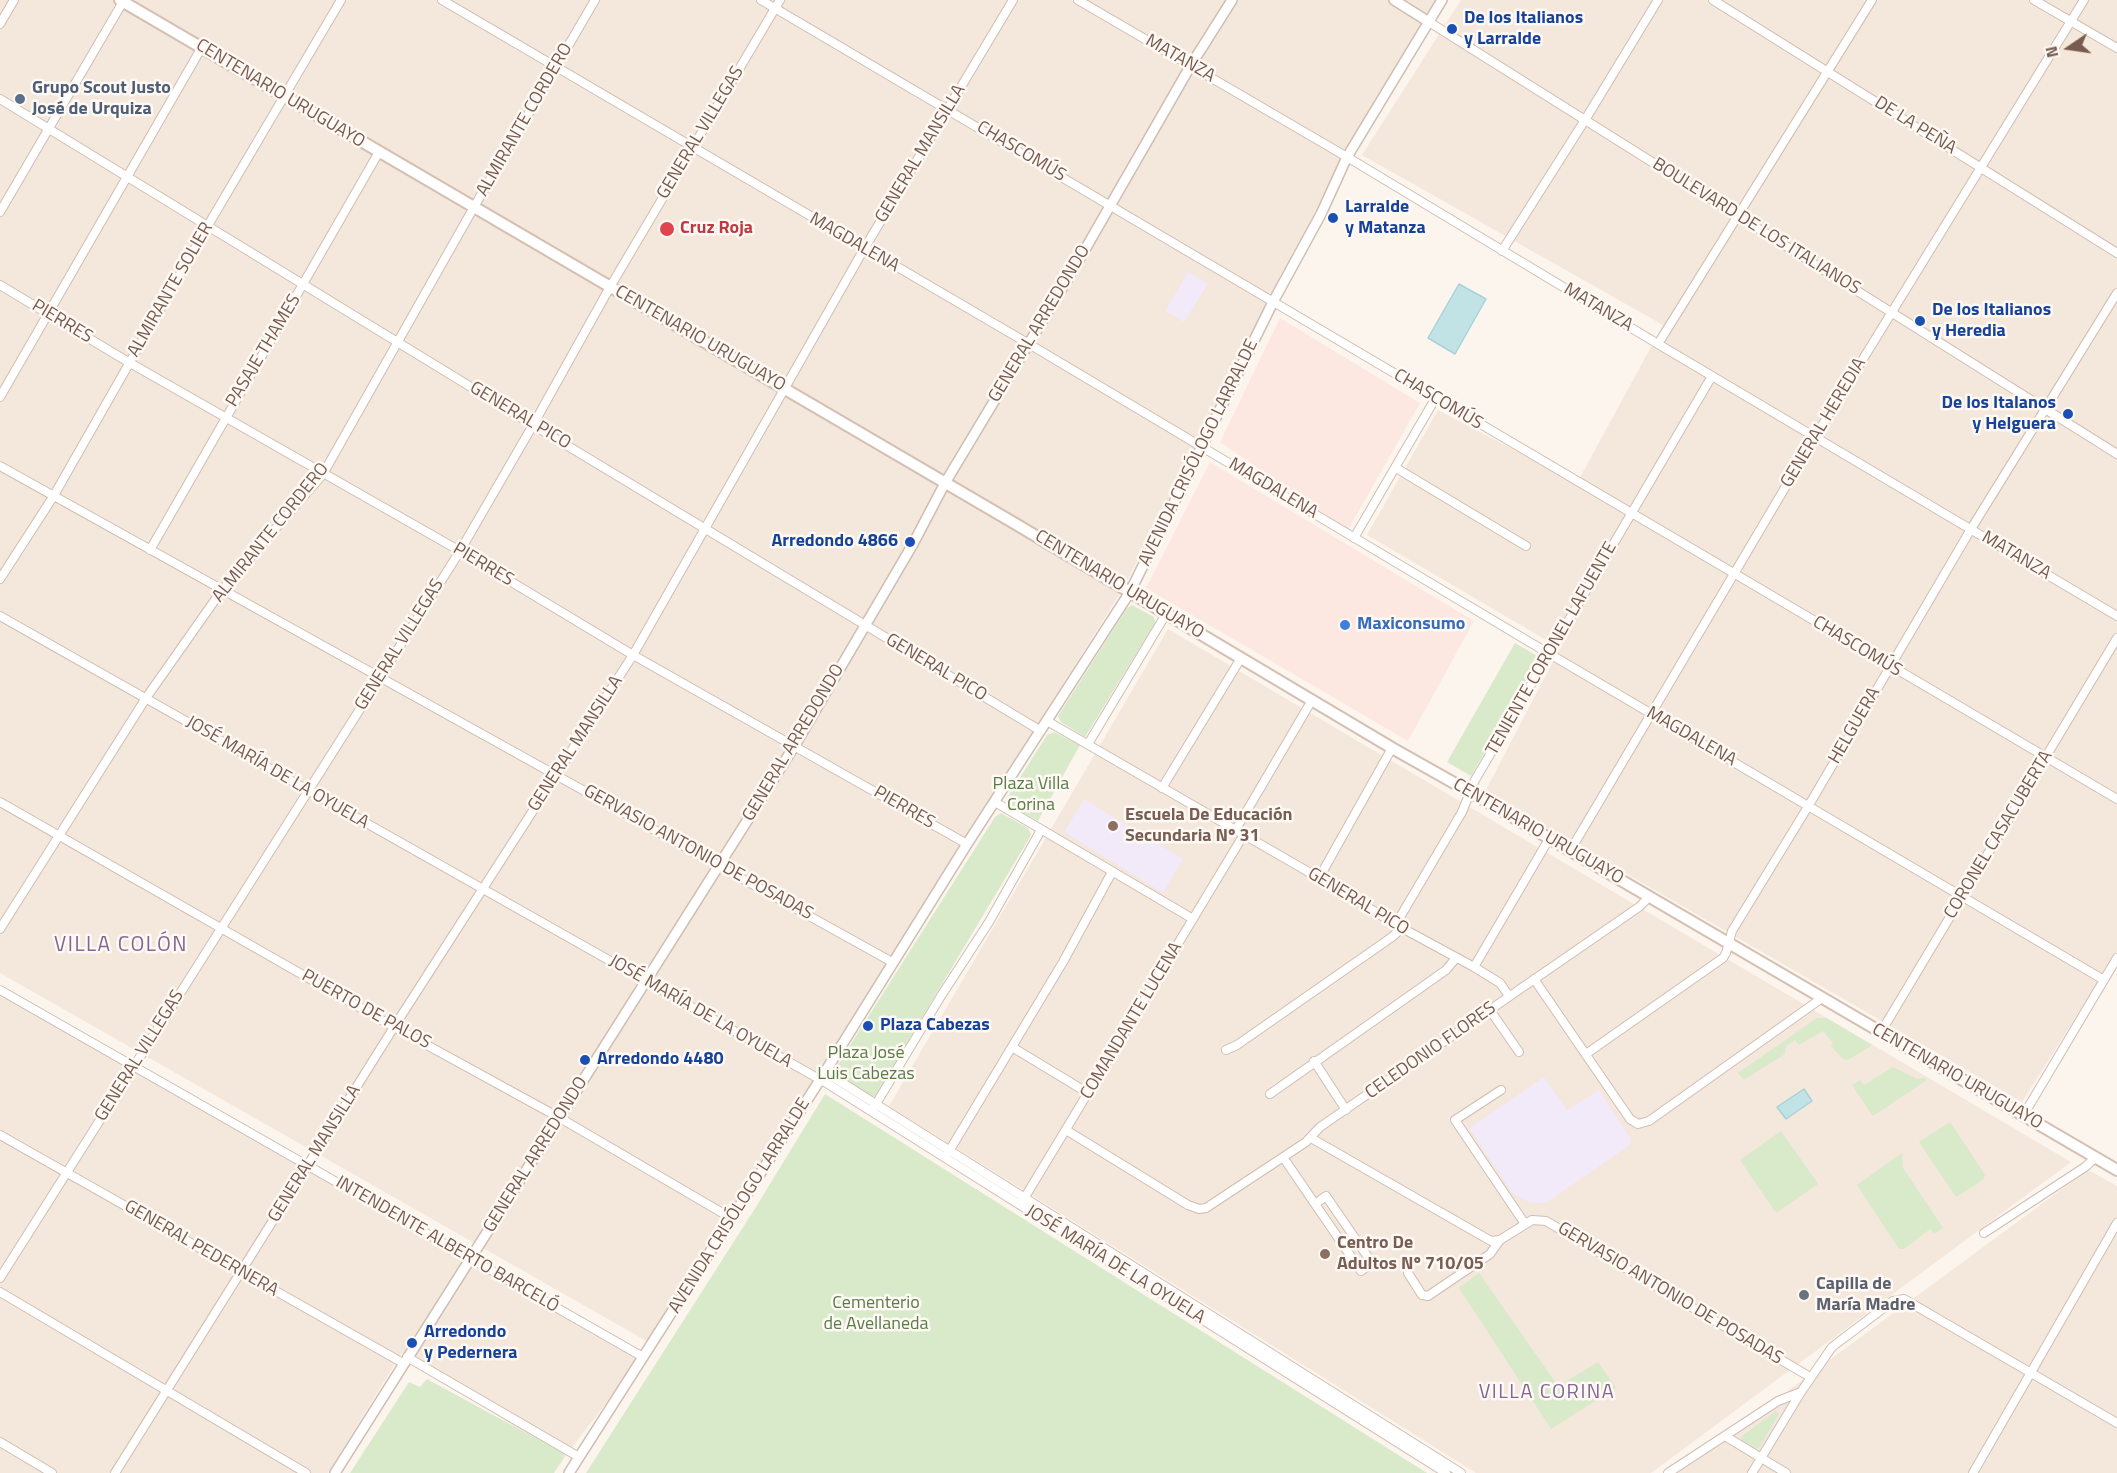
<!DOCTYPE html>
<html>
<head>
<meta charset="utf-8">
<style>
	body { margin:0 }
	#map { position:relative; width:2117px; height:1473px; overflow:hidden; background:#fcf5ed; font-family:"Titillium Web",sans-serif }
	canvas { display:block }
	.north { position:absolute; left:2039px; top:18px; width:60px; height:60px; -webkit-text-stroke:4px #fef9f4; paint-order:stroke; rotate:257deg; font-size:16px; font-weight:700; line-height:24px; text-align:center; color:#785b4f }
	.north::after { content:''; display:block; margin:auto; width:21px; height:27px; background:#785b4f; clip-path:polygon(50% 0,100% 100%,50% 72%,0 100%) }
</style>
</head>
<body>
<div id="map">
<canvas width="2117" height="1473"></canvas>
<div class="north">N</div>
</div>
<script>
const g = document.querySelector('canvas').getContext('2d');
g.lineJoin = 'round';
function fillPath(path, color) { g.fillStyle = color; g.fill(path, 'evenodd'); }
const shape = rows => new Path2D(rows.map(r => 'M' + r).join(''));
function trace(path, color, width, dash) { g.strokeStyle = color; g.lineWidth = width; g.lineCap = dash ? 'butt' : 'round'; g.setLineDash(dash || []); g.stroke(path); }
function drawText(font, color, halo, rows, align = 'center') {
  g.font = font + ' "Titillium Web",sans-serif'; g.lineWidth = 5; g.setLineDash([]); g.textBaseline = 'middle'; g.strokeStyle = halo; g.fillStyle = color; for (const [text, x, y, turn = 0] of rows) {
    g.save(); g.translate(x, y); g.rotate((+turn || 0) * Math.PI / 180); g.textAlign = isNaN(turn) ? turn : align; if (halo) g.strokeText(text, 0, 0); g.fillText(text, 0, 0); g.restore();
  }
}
fillPath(shape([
	[0,0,1440,0,1345,153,1124,587,650,1343,0,973],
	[1461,0,2117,0,2117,952,2022,1102,1485,792,1560,648,1367,535,1438,410,1577,483,1663,325,1362,155],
	[1168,629,2071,1162,1651,1473,1476,1473,889,1106],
	[0,996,639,1360,564,1458,401,1354,328,1473,0,1473],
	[2088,1170,2117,1186,2117,1473,1676,1473]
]), '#f4e7db');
fillPath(shape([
	[1280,318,1420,403,1348,530,1220,442],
	[1210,462,1474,621,1408,741,1146,588]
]), '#fce8e1');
fillPath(shape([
	[1188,272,1208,284,1184,322,1165,311],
	[1084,799,1183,859,1163,893,1064,832],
	[1544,1077,1567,1110,1599,1090,1631,1139,1630,1145,1546,1203,1531,1203,1513,1194,1469,1128]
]), '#f2e9f9');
fillPath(shape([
	[1132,605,1154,617,1155,623,1085,737,1061,722,1058,716,1060,713,1127,608],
	[1515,643,1539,657,1471,776,1447,762],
	[1054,732,1080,745,1038,821,1010,805,1007,798,1047,735],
	[1001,813,1028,828,1031,834,1030,837,875,1096,869,1097,836,1074,835,1069,995,817],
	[1817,1018,1827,1018,1872,1045,1848,1060,1843,1059,1831,1046,1833,1043,1823,1031,1799,1045,1795,1040,1786,1046,1785,1054,1744,1080,1738,1073],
	[1893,1067,1917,1079,1924,1078,1927,1080,1873,1116,1852,1085,1860,1080,1864,1085],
	[825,1094,1427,1473,586,1473,754,1210],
	[1950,1122,1985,1175,1983,1180,1956,1197,1919,1142],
	[1781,1131,1818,1184,1776,1213,1740,1160],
	[1902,1153,1903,1168,1943,1228,1934,1234,1930,1229,1904,1249,1899,1249,1857,1185],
	[1479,1273,1558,1386,1598,1362,1616,1388,1551,1429,1459,1288],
	[427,1379,563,1453,564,1458,554,1473,350,1473,409,1382,420,1387],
	[1776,1411,1779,1414,1760,1446,1757,1449,1741,1440,1742,1436]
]), '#d9eacb');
const water = shape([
	[1459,284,1486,299,1455,354,1428,338,1459,284],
	[1804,1089,1812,1101,1786,1119,1777,1107,1804,1089]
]);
fillPath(water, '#c1e3e6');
trace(water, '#a8d3d7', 1.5);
const minor = shape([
	[442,0,1029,344,1548,653,2104,980],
	[761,0,2117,799],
	[1078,0,1347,157,1658,344,2117,616],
	[1713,0,2117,253],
	[2034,0,2117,48],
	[1429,22,2117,454],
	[0,24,14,0],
	[0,99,533,425,1041,731],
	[0,212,124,0],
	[1502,251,1585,120,1658,0],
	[0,285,130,363,460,551,633,655,967,844],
	[1658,344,1872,0],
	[0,397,202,47],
	[0,466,892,962],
	[1396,468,1526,546],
	[1354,538,1435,399],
	[150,550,379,152],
	[0,579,53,497,207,227,341,0],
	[0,616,828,1084,1446,1473],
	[1047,721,1319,878,1402,928,1474,967,1500,983,1509,996],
	[1088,744,1166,614],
	[1162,788,1241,658],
	[0,802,394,1027,560,1118,731,1218],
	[995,802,1193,919],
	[1235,831,1312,700],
	[1570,851,1815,437,2084,0],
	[1319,878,1392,748],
	[1396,924,1462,812,1475,780,1712,376],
	[0,929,146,698,222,590,323,474,474,207,595,0],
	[1474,967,1549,839],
	[1534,979,1630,1119,1638,1124,1649,1121,1822,998],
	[0,990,643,1357],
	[1490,1010,1519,1052],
	[1881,1032,2117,638],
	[1012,1047,1088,1093],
	[1226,1050,1237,1045,1392,937,1402,928],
	[1586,1054,1723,958,1726,953,1732,931,1809,805,1971,529,2117,293],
	[1314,1061,1346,1110],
	[825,1072,1461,1473],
	[1501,1090,1455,1120,1525,1224],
	[1270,1094,1446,970,1456,958],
	[873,1109,941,996,989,922,1041,830],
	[2023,1116,2117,958],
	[1066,1130,1188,1205,1199,1209,1206,1208,1306,1142,1320,1127,1639,907,1649,897],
	[0,1135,403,1363],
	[1311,1138,1491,1241,1500,1240,1532,1220,1546,1221,1810,1377],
	[948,1153,1063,962,1112,872],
	[1283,1157,1315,1204,1361,1271,1372,1263,1326,1196,1315,1204],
	[1022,1202,1243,836],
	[1984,1233,2085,1167,2095,1158],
	[1408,1273,1422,1295,1428,1296,1490,1254,1500,1240],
	[0,1278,460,551,533,425,610,287,780,0],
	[0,1292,306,1473],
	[407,1357,579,1457],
	[1725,1436,1786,1473],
	[0,1442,52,1473],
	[115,1473,394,1027,633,655,864,249,1013,0],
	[1668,1473,1778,1401,1801,1392,1832,1347,1893,1301,1904,1299,2117,1423],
	[1752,1473,1801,1392],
	[1973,1473,2117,1223]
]);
const tertiary = shape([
	[1394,0,1429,22],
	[335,1473,795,745,913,544,945,483,1079,260,1191,65,1232,0],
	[569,1473,825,1072,967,844,1130,592,1273,302,1321,214,1347,157,1442,0]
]);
const secondary = shape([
	[120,0,1014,523,1392,748,1470,792,2117,1170]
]);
trace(minor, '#cfbdb1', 10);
trace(tertiary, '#cfbdb1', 12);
trace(secondary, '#d4bfb2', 14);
trace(minor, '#fff', 8);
trace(tertiary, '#fff', 9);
trace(secondary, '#fff', 10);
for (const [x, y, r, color] of [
	[1452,29,6,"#1a4fb4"],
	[20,99,6,"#5c6f8a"],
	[1333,218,6,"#1a4fb4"],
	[667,229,8,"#e0444e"],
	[1920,321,6,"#1a4fb4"],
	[2068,414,6,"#1a4fb4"],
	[910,542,6,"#1a4fb4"],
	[1345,625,6,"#3f7fe0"],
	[1113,826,6,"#8d6e63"],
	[868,1026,6,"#1a4fb4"],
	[585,1060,6,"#1a4fb4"],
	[1325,1254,6,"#8d6e63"],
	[1804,1295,6,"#6b7280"],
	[412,1343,6,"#1a4fb4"]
]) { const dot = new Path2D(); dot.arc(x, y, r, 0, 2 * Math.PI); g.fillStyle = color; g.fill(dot); trace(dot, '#fef9f4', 2); }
drawText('bold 18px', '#164399', '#fef9f4', [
	["De los Italianos",1464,19],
	["y Larralde",1464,40],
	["Larralde",1345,208],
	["y Matanza",1345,229],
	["De los Italianos",1932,311],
	["y Heredia",1932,332],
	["De los Italanos",2056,404,"right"],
	["y Helguera",2056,425,"right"],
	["Arredondo 4866",898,542,"right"],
	["Plaza Cabezas",880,1026],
	["Arredondo 4480",597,1060],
	["Arredondo",424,1333],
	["y Pedernera",424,1354]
], 'left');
drawText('18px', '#785b4f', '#fef9f4', [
	["MATANZA",1180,59,30],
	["CENTENARIO URUGUAYO",280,94,31],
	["ALMIRANTE CORDERO",525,120,-60],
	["DE LA PEÑA",1915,126,32],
	["GENERAL VILLEGAS",701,133,-59],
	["CHASCOMÚS",1021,152,31],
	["GENERAL MANSILLA",921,154,-59],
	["BOULEVARD DE LOS ITALIANOS",1756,227,32],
	["MAGDALENA",854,243,30],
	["ALMIRANTE SOLIER",171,290,-60],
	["MATANZA",1598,308,31],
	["PIERRES",62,322,31],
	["GENERAL ARREDONDO",1040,324,-59],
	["CENTENARIO URUGUAYO",700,339,30],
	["PASAJE THAMES",264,351,-59],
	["CHASCOMÚS",1438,400,31],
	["GENERAL PICO",520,416,31],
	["GENERAL HEREDIA",1824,423,-59],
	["AVENIDA CRISÓLOGO LARRALDE",1199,453,-64],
	["MAGDALENA",1273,489,31],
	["ALMIRANTE CORDERO",271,533,-51],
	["MATANZA",2016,556,31],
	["PIERRES",483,565,31],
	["CENTENARIO URUGUAYO",1119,585,31],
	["GENERAL VILLEGAS",400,645,-58],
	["CHASCOMÚS",1857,647,31],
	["TENIENTE CORONEL LAFUENTE",1552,649,-60],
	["GENERAL PICO",936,668,31],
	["HELGUERA",1855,726,-60],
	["MAGDALENA",1691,737,30],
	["GENERAL ARREDONDO",794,743,-59],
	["GENERAL MANSILLA",576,744,-57],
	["JOSÉ MARÍA DE LA OYUELA",277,773,30],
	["PIERRES",904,808,30],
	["CENTENARIO URUGUAYO",1538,832,30],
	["CORONEL CASACUBERTA",1999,835,-59],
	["GERVASIO ANTONIO DE POSADAS",698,853,29],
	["GENERAL PICO",1358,902,31],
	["PUERTO DE PALOS",366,1010,29],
	["JOSÉ MARÍA DE LA OYUELA",700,1012,30],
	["COMANDANTE LUCENA",1132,1021,-59],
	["CELEDONIO FLORES",1431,1051,-35],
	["GENERAL VILLEGAS",140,1056,-58],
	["CENTENARIO URUGUAYO",1957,1077,30],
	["GENERAL MANSILLA",315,1154,-58],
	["GENERAL ARREDONDO",536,1155,-58],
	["AVENIDA CRISÓLOGO LARRALDE",740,1206,-58],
	["INTENDENTE ALBERTO BARCELÓ",447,1245,30],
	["GENERAL PEDERNERA",201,1249,30],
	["JOSÉ MARÍA DE LA OYUELA",1115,1265,32],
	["GERVASIO ANTONIO DE POSADAS",1670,1294,31]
]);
drawText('bold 18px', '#4e5e75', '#fef9f4', [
	["Grupo Scout Justo",32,89],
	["José de Urquiza",32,110]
], 'left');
drawText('bold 18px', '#be3a42', '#fef9f4', [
	["Cruz Roja",680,229]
], 'left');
drawText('bold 18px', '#366cbe', '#fef9f4', [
	["Maxiconsumo",1357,625]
], 'left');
drawText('18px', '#5a7d47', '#fef9f4', [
	["Plaza Villa",1031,785],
	["Corina",1031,806],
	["Plaza José",866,1054],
	["Luis Cabezas",866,1075],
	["Cementerio",876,1304],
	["de Avellaneda",876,1325]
]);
drawText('bold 18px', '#785e54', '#fef9f4', [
	["Escuela De Educación",1125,816],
	["Secundaria Nº 31",1125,837],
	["Centro De",1337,1244],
	["Adultos Nº 710/05",1337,1265]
], 'left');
drawText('bold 18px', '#5b616d', '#fef9f4', [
	["Capilla de",1816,1285],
	["María Madre",1816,1306]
], 'left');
g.letterSpacing = '1.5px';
drawText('20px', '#826792', '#fef9f4', [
	["VILLA CORINA",1547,1393]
]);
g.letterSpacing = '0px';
g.letterSpacing = '1.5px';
drawText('21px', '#826792', '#fef9f4', [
	["VILLA COLÓN",121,946]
]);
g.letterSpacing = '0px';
</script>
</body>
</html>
